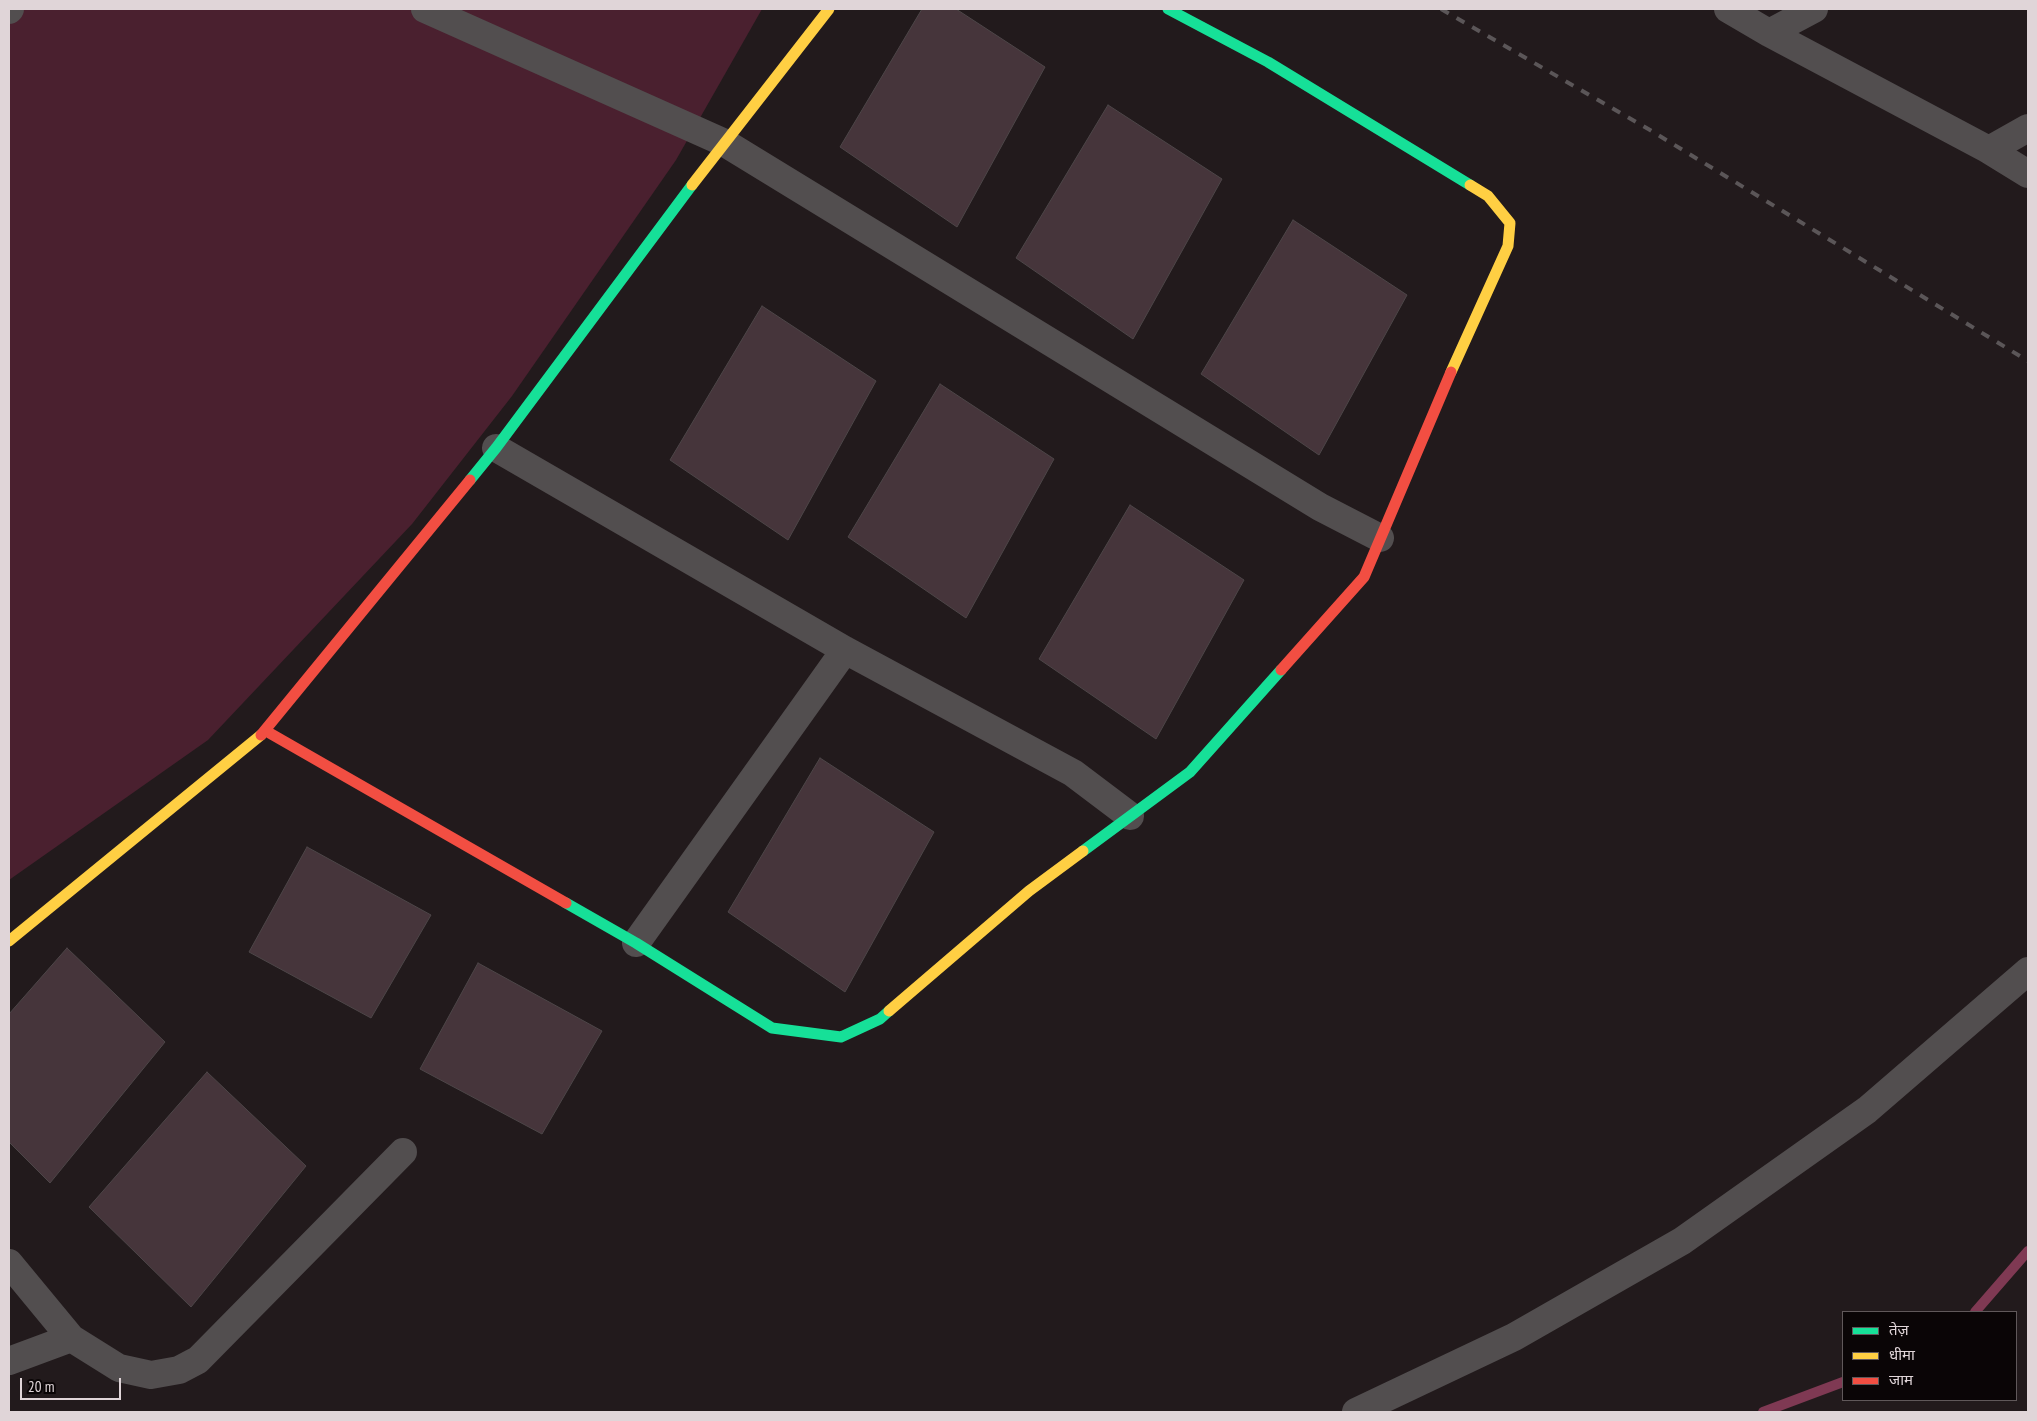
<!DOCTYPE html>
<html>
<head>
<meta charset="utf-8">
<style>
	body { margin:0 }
	#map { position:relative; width:2037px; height:1421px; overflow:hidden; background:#221a1c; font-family:"PT Sans Narrow","Noto Sans Devanagari",sans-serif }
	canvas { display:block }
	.frame { position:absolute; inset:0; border:10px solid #e0d5d8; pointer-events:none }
	.legend { position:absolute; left:1842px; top:1311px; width:175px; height:90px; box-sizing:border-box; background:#0a0506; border:1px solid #60585a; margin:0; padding:6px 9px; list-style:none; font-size:15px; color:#e0d5d8 }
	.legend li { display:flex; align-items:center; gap:10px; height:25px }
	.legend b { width:25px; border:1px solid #60585a }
	.scale { position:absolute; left:20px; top:1378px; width:101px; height:22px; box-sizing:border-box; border:2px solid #e0d5d8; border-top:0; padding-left:6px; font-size:15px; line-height:18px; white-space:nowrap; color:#e0d5d8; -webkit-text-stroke:4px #0a0506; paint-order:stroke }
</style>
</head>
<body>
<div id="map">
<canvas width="2037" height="1421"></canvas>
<div class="frame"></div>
<ul class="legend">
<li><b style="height:6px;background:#16e098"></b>तेज़</li>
<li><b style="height:6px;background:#ffcf43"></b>धीमा</li>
<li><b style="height:6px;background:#f24e42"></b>जाम</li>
</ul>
<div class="scale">20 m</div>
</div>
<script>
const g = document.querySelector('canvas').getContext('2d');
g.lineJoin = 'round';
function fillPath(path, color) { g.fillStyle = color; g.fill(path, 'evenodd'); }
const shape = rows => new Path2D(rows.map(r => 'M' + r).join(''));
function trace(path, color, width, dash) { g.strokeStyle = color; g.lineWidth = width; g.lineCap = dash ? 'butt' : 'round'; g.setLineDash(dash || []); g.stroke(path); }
fillPath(shape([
	[9,9,762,9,676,160,512,396,412,524,208,740,9,880]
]), '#4a202f');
trace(shape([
	[1975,1312,2028,1251],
	[1763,1412,1843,1382]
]), '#7f3953', 10);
const building = shape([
	[922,9,956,9,1045,67,957,227,840,147,922,9],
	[1108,105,1222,179,1133,339,1016,258,1108,105],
	[1293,220,1407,295,1319,455,1201,374,1293,220],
	[762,306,876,381,788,540,670,460,762,306],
	[940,384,1054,459,966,618,848,537,940,384],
	[1130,505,1244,580,1156,739,1039,659,1130,505],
	[820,758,934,832,845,992,728,912,820,758],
	[307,847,431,915,371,1018,249,952,307,847],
	[67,948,165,1042,50,1183,9,1142,9,1014,67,948],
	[478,963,602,1031,542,1134,420,1069,478,963],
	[207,1072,306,1166,191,1307,89,1207,207,1072]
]);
fillPath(building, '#46353b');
trace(building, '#4d4648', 1);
trace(shape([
	[425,9,725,143,1320,507,1380,538],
	[1728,9,1769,33,1989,150,2028,174],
	[9,10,10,9],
	[1769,33,1814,9],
	[1989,150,2028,128],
	[496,448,845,650,1073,773,1130,816],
	[636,943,845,650],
	[9,1263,71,1338,119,1368,151,1375,179,1370,198,1360,403,1152],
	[9,1361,71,1338],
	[1356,1412,1514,1337,1682,1241,1867,1110,2028,971]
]), '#524e4f', 28);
trace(shape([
	[1168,9,1268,62,1470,185],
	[470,480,496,448,692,185],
	[1083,851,1190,772,1281,670],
	[566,903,636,943,772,1028,841,1037,880,1019,889,1011]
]), '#16e098', 11);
trace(shape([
	[692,185,829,9],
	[1451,372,1508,246,1510,223,1488,196,1470,185],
	[9,941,261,735],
	[889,1011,1029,891,1083,851]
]), '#ffcf43', 11);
trace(shape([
	[1281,670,1364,577,1451,372],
	[266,731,566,903],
	[261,735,470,480]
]), '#f24e42', 11);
trace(shape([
	[1441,9,1650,130,2028,361]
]), '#5b5658', 4, [9, 9]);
</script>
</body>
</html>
